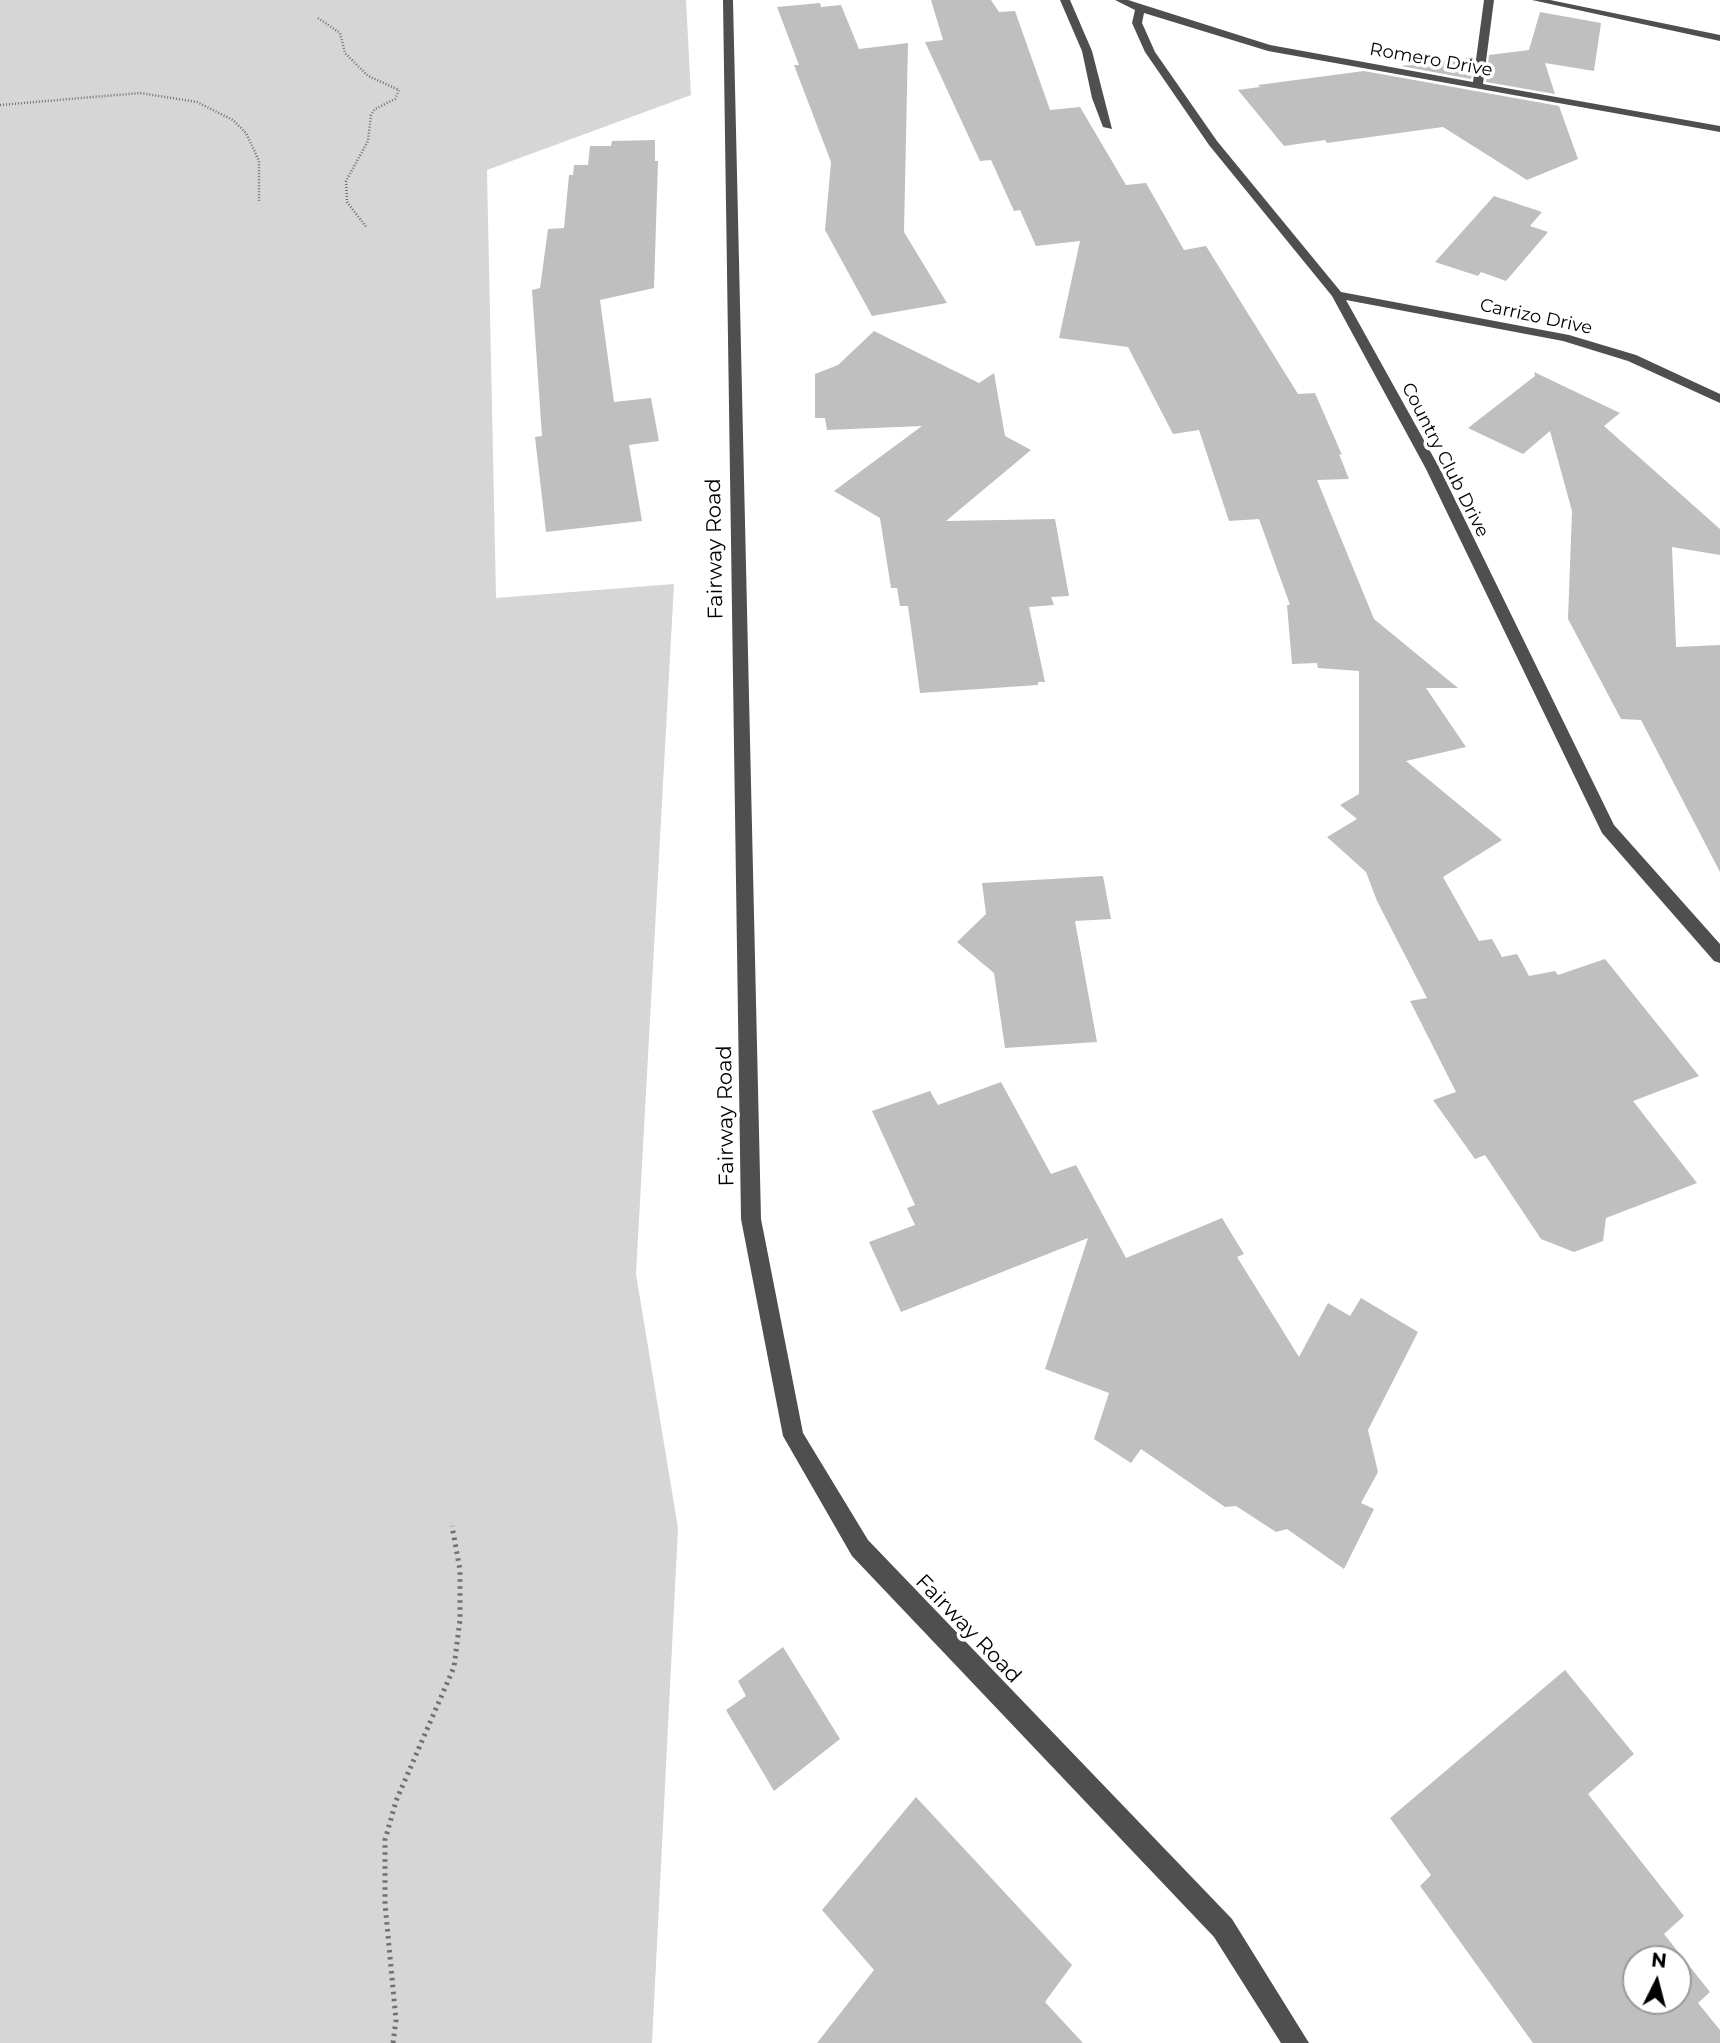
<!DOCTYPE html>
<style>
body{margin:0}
#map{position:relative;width:1720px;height:2043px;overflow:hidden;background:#fff;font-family:Montserrat,sans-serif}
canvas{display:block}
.north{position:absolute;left:1622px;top:1945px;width:70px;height:70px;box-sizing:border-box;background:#fff;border:2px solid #999;border-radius:50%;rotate:6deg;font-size:19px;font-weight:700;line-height:28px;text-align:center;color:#000}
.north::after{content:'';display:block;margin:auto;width:24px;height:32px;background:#000;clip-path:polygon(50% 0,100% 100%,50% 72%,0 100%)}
</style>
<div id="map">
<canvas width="1720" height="2043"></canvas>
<div class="north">N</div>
</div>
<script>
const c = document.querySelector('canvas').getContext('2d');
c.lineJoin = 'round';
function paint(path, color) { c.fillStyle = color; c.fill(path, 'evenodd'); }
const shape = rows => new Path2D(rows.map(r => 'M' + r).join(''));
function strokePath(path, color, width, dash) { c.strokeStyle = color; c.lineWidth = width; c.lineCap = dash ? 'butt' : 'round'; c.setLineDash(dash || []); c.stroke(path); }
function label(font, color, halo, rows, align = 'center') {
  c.font = font + ' Montserrat,sans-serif'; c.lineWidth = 7; c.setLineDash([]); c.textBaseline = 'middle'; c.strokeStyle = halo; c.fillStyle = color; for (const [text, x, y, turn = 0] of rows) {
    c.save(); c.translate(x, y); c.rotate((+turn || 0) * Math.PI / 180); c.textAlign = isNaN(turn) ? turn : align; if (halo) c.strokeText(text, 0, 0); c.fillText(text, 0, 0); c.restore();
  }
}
const green = shape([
 [0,0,686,0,691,95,487,170,496,598,674,584,636,1274,678,1528,652,2043,0,2043]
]);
const building = shape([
 [931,0,991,0,999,12,1015,11,1050,110,1080,107,1126,185,1146,183,1184,250,1206,246,1298,394,1315,393,1342,455,1339,454,1349,479,1317,480,1374,619,1458,688,1426,688,1466,747,1406,761,1502,840,1443,877,1479,941,1492,939,1502,957,1517,954,1529,976,1555,971,1558,975,1605,959,1699,1076,1633,1101,1697,1183,1606,1218,1603,1241,1574,1252,1541,1239,1485,1155,1475,1159,1433,1100,1456,1092,1410,1001,1427,998,1377,901,1366,872,1327,837,1357,819,1340,805,1359,794,1359,671,1318,668,1317,663,1292,664,1287,605,1290,605,1259,519,1229,521,1199,430,1173,434,1128,347,1059,338,1080,241,1036,246,1020,210,1014,211,991,160,980,161,925,42,943,40],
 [820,3,821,7,841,5,859,49,908,43,904,232,947,303,872,316,825,230,831,162,794,65,799,65,777,7],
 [1540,12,1601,23,1594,71,1545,63,1555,94,1486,82,1489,55,1529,50],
 [1474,57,1471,79,1401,66],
 [1364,71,1559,106,1578,159,1527,180,1443,127,1327,143,1325,140,1284,146,1238,90,1260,87,1258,85],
 [655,140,655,161,658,161,654,288,600,300,614,402,651,398,659,441,629,445,642,521,546,532,535,437,542,436,532,290,540,288,548,229,564,228,569,175,573,175,574,165,588,165,590,146,611,146,612,141],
 [1494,196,1542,212,1530,226,1548,232,1506,281,1481,272,1478,276,1435,262],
 [874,331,979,383,994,373,1005,436,1031,450,946,521,1055,519,1069,596,1051,597,1054,605,1029,607,1045,682,1038,682,1038,685,920,693,908,606,900,606,897,588,891,588,880,518,834,491,922,426,827,430,825,418,815,418,815,374,838,365],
 [1534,372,1620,413,1604,426,1720,529,1720,555,1672,547,1676,647,1720,645,1720,872,1641,720,1621,719,1568,619,1572,511,1550,431,1523,454,1468,428,1535,376],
 [1103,876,1111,919,1075,921,1097,1042,1005,1048,994,973,957,942,986,914,982,883],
 [1001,1082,1051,1174,1076,1165,1126,1258,1222,1218,1244,1254,1237,1257,1299,1357,1328,1303,1350,1316,1361,1298,1418,1332,1368,1430,1378,1472,1361,1503,1374,1509,1344,1569,1287,1529,1276,1532,1236,1506,1225,1507,1141,1449,1131,1463,1094,1439,1109,1393,1045,1369,1088,1238,901,1312,869,1242,915,1225,907,1208,915,1205,872,1111,930,1091,938,1105],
 [783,1647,840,1739,774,1791,726,1710,746,1696,738,1681],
 [1565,1670,1634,1754,1588,1794,1684,1916,1664,1934,1710,1992,1698,2003,1720,2030,1720,2043,1533,2043,1420,1886,1431,1875,1390,1818],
 [1636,1959,1678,1959,1678,2001,1636,2001],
 [916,1797,1072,1965,1045,2002,1083,2043,817,2043,874,1970,822,1910]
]);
const pathFar1 = shape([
 [318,18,340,33,345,53,368,76,399,90,395,99,375,109,371,115,368,141,346,181,347,202,367,228],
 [0,105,140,93,197,102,233,120,246,133,259,161,259,201]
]);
const path = shape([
 [393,2043,396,2020,385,1904,385,1840,396,1801,454,1667,460,1620,460,1570,452,1526]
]);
const minor = shape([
 [723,0,733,0,761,1219,803,1433,868,1540,1232,1919,1309,2043,1281,2043,1214,1937,852,1556,783,1436,741,1219,723,0],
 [1060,0,1070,0,1092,51,1112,129,1103,127,1092,98,1082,51,1060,0],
 [1115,0,1128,0,1270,45,1473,82,1484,0,1494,0,1483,84,1720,126,1720,132,1268,51,1144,13,1142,23,1155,52,1217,141,1341,292,1569,335,1636,355,1720,394,1720,403,1628,361,1563,341,1346,300,1440,469,1614,825,1720,944,1720,963,1714,961,1602,833,1426,469,1332,296,1209,145,1145,52,1132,23,1135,10,1115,0],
 [1532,0,1550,0,1720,35,1720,41,1532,0]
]);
const farStreetnames = [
 ["Romero Drive",1431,60,10],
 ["Carrizo Drive",1536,317,12],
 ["Country Club Drive",1445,460,63]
];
const streetNames = [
 ["Fairway Road",715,549,-91],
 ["Fairway Road",726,1116,-91],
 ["Fairway Road",968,1629,46]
];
paint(green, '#d6d6d6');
paint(building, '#bfbfbf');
strokePath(pathFar1, '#717171', 2.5, [1, 2]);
strokePath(path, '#717171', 5, [2.5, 4.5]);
paint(minor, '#4f4f4f');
label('18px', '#000', '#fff', farStreetnames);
label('21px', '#000', '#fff', streetNames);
</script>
